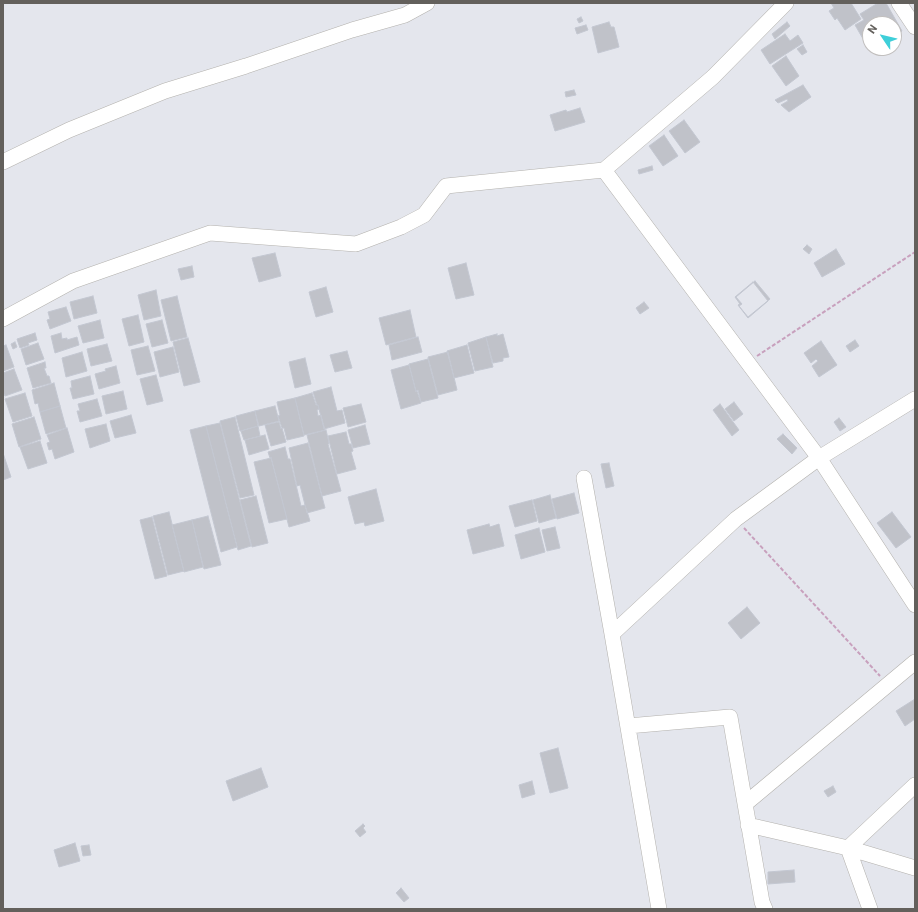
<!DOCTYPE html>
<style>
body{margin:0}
#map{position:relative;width:918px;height:912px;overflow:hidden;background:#e4e6ed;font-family:Roboto,sans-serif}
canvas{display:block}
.frame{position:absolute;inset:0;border:4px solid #63605c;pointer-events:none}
.north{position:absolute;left:862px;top:16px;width:40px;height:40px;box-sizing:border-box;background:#fff;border:1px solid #c1bfbe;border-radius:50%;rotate:305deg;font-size:11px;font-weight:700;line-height:16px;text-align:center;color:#63605c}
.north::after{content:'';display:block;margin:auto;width:14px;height:18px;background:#3ecfd9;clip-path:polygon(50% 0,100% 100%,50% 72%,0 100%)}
</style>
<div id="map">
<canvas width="918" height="912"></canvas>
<div class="frame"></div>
<div class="north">N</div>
</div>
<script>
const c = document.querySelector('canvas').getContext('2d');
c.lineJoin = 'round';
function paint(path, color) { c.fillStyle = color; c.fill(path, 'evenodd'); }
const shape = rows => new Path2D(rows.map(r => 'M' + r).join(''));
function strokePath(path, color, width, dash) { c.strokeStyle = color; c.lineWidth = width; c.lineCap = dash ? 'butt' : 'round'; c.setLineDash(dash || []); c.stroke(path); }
const building = shape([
 [831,3,851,3,861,19,845,30,837,18,835,20,829,11,834,8,831,3],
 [878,3,886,3,902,31,894,36,894,24,870,24,870,48,875,48,870,51,855,25,864,20,860,14,878,3],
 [581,17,583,21,579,23,577,19,581,17],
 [609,22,611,27,614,27,619,47,598,53,592,27,609,22],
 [787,22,790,26,775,39,772,34,787,22],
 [586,25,588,30,577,34,575,28,586,25],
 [785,34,790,41,798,35,803,43,770,64,761,50,785,34],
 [803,45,807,52,802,55,797,49,803,45],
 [786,56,799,76,786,86,772,66,786,56],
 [803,85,811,97,789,112,781,105,788,101,787,99,778,103,775,100,803,85],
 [574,90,576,95,566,97,565,92,574,90],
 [580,108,585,122,555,131,550,115,566,110,567,112,580,108],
 [684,120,700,142,685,153,669,131,684,120],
 [664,135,678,156,663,166,649,146,664,135],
 [652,166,653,170,639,174,638,170,652,166],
 [807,245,812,249,809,254,803,249,807,245],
 [836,249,845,264,822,277,814,263,836,249],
 [275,253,281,276,259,282,252,258,275,253],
 [466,263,474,295,456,299,448,268,466,263],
 [192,266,194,277,181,280,178,269,192,266],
 [755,281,770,299,748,317,739,306,742,304,736,297,755,281],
 [753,282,768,301,748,318,738,305,740,304,735,297,753,282],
 [326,287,333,312,316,317,309,292,326,287],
 [156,290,161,316,144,320,138,295,156,290],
 [93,296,97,313,74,319,70,302,93,296],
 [177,296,187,337,171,341,161,300,177,296],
 [644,302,649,308,640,314,636,308,644,302],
 [66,307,71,321,50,329,47,320,50,319,48,312,66,307],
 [410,310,416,337,386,345,379,318,410,310],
 [138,315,144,342,129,346,122,319,138,315],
 [100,320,104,338,83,343,78,326,100,320],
 [162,320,168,343,152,347,146,324,162,320],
 [35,333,37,340,28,343,29,345,20,348,17,339,35,333],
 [61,333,62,339,67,338,67,340,77,337,79,345,55,353,51,336,61,333],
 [497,334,497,336,503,334,509,357,503,358,503,361,493,363,486,337,497,334],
 [418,337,422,352,392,360,389,345,418,337],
 [486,337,493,367,475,371,468,343,486,337],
 [188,338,200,382,184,386,173,342,188,338],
 [855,340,859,346,850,352,846,346,855,340],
 [821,341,837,365,819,377,812,366,818,361,816,359,811,363,804,353,821,341],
 [15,342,17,347,13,349,11,344,15,342],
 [38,343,44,359,26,365,21,349,38,343],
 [107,344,112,361,91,366,87,349,107,344],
 [6,345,14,367,3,371,3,346,6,345],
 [467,345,474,373,454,378,447,351,467,345],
 [148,346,155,371,137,375,131,350,148,346],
 [173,347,179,372,160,377,154,352,173,347],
 [347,351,352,368,335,372,330,355,347,351],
 [82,352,87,371,66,377,62,358,82,352],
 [448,352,457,390,438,395,428,357,448,352],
 [305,358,311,384,295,388,289,362,305,358],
 [428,359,438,398,421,402,418,390,416,391,409,364,428,359],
 [45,362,46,368,44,368,47,376,49,376,51,383,33,388,27,368,45,362],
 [409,365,416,392,417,391,421,403,401,409,391,370,409,365],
 [116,366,120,383,99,389,95,374,106,371,105,369,116,366],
 [14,369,22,390,5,396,3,392,3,373,14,369],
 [156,375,163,401,147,405,140,379,156,375],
 [90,376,94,394,73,399,70,388,72,388,71,381,90,376],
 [54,383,60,406,40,412,38,403,35,404,32,390,54,383],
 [331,387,337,411,342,410,345,423,324,429,318,405,317,405,313,392,331,387],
 [123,391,127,409,106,414,102,396,123,391],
 [25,393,32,416,13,422,5,399,25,393],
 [312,393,316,405,318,405,319,409,317,410,318,416,321,415,325,430,304,435,295,398,312,393],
 [295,398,304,436,287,440,284,428,282,428,278,416,280,415,277,402,295,398],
 [97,399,102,416,80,422,77,411,80,411,78,404,97,399],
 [734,402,743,414,734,421,725,409,734,402],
 [361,404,366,422,348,427,343,408,361,404],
 [720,404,739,430,732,436,713,410,720,404],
 [60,406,66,428,46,434,40,412,60,406],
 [275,406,279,421,259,426,255,411,275,406],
 [255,411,258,426,240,431,236,416,255,411],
 [131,415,136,433,115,438,110,421,131,415],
 [34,417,41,439,19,447,12,424,34,417],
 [235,417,254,495,240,498,220,421,235,417],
 [839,418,846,427,840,431,834,422,839,418],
 [279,422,281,429,282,428,286,442,271,446,265,425,279,422],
 [220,423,251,546,238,550,206,426,220,423],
 [106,424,110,441,90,448,85,429,106,424],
 [365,425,370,444,353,448,348,430,365,425],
 [206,426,237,547,221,552,190,430,206,426],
 [258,426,260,436,244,440,241,431,258,426],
 [67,428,74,452,55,459,52,449,49,450,47,443,50,442,47,435,67,428],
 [326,430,329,443,328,444,341,491,322,496,307,435,326,430],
 [346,432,349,444,351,444,353,451,351,452,356,469,337,474,328,436,346,432],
 [783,434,797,448,792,454,777,439,783,434],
 [265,435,269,449,249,455,245,440,265,435],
 [40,441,47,463,28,469,20,447,40,441],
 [308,443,325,508,307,513,300,485,297,486,289,448,308,443],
 [285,447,288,459,290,459,301,506,305,505,310,521,289,527,271,457,270,458,268,452,285,447],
 [4,456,11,477,3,480,3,457,4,456],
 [271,458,287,519,269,523,254,462,271,458],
 [609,463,614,486,606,488,601,464,609,463],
 [376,489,384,521,365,526,364,522,355,524,348,497,376,489],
 [574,493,579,513,557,519,552,499,574,493],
 [550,495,556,518,539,523,533,500,550,495],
 [256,496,268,543,252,547,240,500,256,496],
 [532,500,537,521,515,527,509,506,532,500],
 [169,512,184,571,168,575,153,516,169,512],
 [892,512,911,537,896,548,877,523,892,512],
 [208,516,221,565,204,569,192,520,208,516],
 [152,517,167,576,155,579,140,520,152,517],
 [192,520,203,567,184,572,172,525,192,520],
 [489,524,490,527,499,524,504,546,473,554,467,530,489,524],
 [555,527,560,548,547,551,542,530,555,527],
 [539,528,545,552,521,559,515,535,539,528],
 [747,607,760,623,741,639,728,623,747,607],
 [915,699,915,719,905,726,896,711,915,699],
 [558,748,568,788,550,793,540,753,558,748],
 [261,768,268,787,233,801,226,781,261,768],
 [532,781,535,794,522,798,519,785,532,781],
 [833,786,836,792,828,797,824,791,833,786],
 [363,824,365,826,363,828,366,832,360,837,355,831,363,824],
 [75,843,80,861,59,867,54,850,75,843],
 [89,845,91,855,83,856,81,846,89,845],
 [794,870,795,882,768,884,768,872,794,870],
 [401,888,409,898,404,902,396,893,401,888]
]);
const path = shape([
 [757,356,915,252],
 [744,528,880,676]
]);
const minor = shape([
 [899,3,915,27],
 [3,162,69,130,165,91,246,66,352,30,405,15,427,3],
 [604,170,819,458,915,605],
 [3,319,73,281,210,233,356,244,401,227,424,215,446,186,604,170,713,77,786,3],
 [584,478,612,634,659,909],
 [612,634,736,519,819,458,915,399],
 [628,726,730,717,762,902,765,909],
 [745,804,915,662],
 [748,825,848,848,915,868],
 [870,909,848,848,915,785]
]);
paint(building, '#c0c2c9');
strokePath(building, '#c3c7d1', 1);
strokePath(minor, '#b3b1ad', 16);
strokePath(path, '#c8a0bd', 2, [4, 2]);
strokePath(minor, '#fff', 15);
</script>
